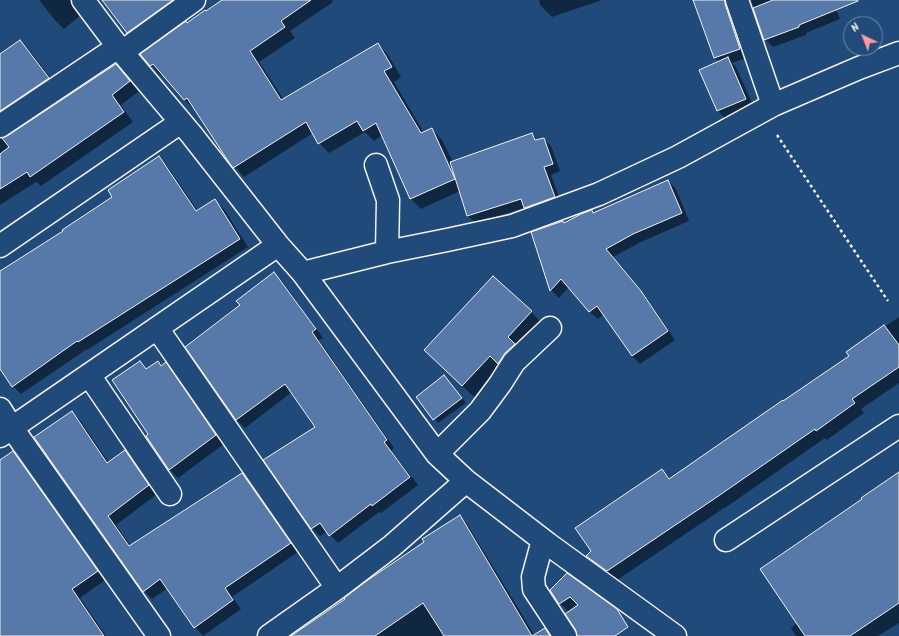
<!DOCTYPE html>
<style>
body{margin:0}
#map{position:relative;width:899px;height:636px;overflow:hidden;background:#1f4a7a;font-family:Kalam,sans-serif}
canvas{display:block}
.north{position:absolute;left:843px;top:16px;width:40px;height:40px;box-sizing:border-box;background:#1f4a7a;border:1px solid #748da6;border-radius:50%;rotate:317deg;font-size:11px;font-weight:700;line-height:16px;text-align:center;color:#f4f1e8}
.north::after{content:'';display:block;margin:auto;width:14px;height:18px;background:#ff9aa2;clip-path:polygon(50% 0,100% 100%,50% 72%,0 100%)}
</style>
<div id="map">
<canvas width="899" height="636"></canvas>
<div class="north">N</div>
</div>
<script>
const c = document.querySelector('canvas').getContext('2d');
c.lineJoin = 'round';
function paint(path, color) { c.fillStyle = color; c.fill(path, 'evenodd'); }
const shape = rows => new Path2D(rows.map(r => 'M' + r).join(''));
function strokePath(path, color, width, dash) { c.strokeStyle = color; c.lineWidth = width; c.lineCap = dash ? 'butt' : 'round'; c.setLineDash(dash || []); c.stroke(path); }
const shadow = shape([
 [39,0,86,0,81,15,64,29,54,19],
 [103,0,145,0,165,23,138,42,128,32],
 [224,0,332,0,333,2,290,31,295,38,259,62,284,100,378,44,388,55,401,77,394,82,424,133,432,129,442,140,453,162,532,134,538,140,543,139,551,146,560,171,551,175,562,205,532,215,524,208,475,223,468,216,460,191,421,209,411,199,382,135,374,141,365,132,329,153,319,143,313,133,244,177,229,160,195,110,185,100,163,74,161,76,142,54],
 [539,0,602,0,552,17,540,5],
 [695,0,735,0,748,57,732,63,736,67,754,107,726,119,718,111,700,71,720,62,715,58],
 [751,0,841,0,844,7,836,10,840,19,806,33,806,35,773,47,765,39],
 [20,41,30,51,58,88,0,128,0,55],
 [115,65,125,75,139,91,121,105,133,122,41,186,36,182,0,205,0,139,7,137],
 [159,157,167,166,198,211,215,201,224,209,248,247,87,350,87,349,21,394,13,386,0,368,0,272,64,232,114,198],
 [668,181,676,189,689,221,641,242,613,257,648,300,675,340,640,364,632,356,604,314,598,319,590,312,569,287,559,298,551,290,533,233,564,223,592,211,594,213],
 [274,273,282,281,323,338,319,340,394,448,391,451,418,485,381,513,379,512,338,543,327,532,320,536,312,528,265,460,316,427,292,392,245,428,237,420,187,347,241,306],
 [531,312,543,324,474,397,437,362],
 [899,317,899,383,861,409,864,413,827,440,825,438,725,508,724,508,617,580,597,565,587,556,662,470,671,479,850,357,847,352],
 [140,362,147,370,158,362,162,366,165,364,174,372,224,444,178,478,170,470,147,436,149,434],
 [448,380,466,403,438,423,417,397],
 [71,412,80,420,109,463,125,452,133,460,157,494,116,525,131,546,242,474,251,483,298,552,232,597,241,609,203,636,195,627,168,588,152,599,144,591,35,437],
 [13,452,21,461,105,580,80,598,106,636,0,636,0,461],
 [899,473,899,623,878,636,796,636,791,628,797,623],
 [460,516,467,524,535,636,493,636,478,612,441,636,301,636],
 [567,575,578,604,568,611,560,603]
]);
const building = shape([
 [102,0,173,0,127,33,102,0],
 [222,0,311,0,281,21,285,27,250,51,281,100,378,43,392,67,384,71,421,133,432,128,455,179,410,199,376,123,363,131,357,121,318,144,306,122,233,168,228,161,187,98,184,100,153,64,150,66,140,54,186,21,187,23,205,10,206,11,222,0],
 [693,0,725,0,725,4,740,49,714,58,693,0],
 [773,0,858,0,858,1,799,25,799,27,764,40,753,8,773,0],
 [20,40,49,78,0,111,0,54,20,40],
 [728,57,746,99,717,111,699,70,728,57],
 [116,64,130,81,112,95,124,112,30,177,27,172,0,189,0,154,9,147,2,138,7,136,116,64],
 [532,133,535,140,544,138,553,164,544,167,555,197,524,208,521,199,467,216,450,162,532,133],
 [159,156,196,211,215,199,240,239,78,342,77,341,12,387,0,369,0,271,63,231,62,230,112,197,108,190,159,156],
 [668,180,682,213,633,234,606,249,641,291,668,331,632,356,597,306,589,312,561,279,550,291,531,232,563,221,564,223,581,214,592,210,593,213,668,180],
 [274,272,316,329,312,332,387,440,384,442,410,477,372,506,371,504,329,536,320,523,311,529,263,460,315,427,285,384,236,420,185,347,240,305,236,301,274,272],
 [493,276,532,311,508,337,515,344,505,353,498,364,490,356,462,386,424,350,493,276],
 [884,325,899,345,899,367,852,399,855,403,816,431,815,429,714,499,607,571,586,556,591,551,575,528,662,469,669,479,783,400,783,401,849,356,846,352,884,325],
 [140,361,146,369,158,361,161,366,166,362,216,435,169,470,146,436,148,434,112,380,140,361],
 [444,375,462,398,433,420,416,397,444,375],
 [72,411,107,463,125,450,149,485,108,516,129,546,242,473,291,543,225,588,233,600,194,628,160,579,143,592,34,437,72,411],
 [13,451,98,571,72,589,104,636,0,636,0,460,13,451],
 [899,472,899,603,850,636,805,636,760,569,862,499,861,498,899,472],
 [460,515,532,636,545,628,550,636,444,636,423,603,375,636,291,636,345,599,344,598,368,580,424,542,422,539,460,515],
 [567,573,617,609,628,627,615,636,577,636,575,629,565,614,578,605,570,597,559,604,550,590,567,573]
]);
const path = shape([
 [777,135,888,301]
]);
const minor = shape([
 [83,0,122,52,191,134,278,245,303,273,437,454,466,481,548,544,675,636],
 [737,0,773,105],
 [122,52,194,0],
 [0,126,118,47],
 [376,165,388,200,387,252],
 [0,246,181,122],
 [303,273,387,252,447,240,512,226,599,194,678,157,773,105,859,68,899,53],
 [157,328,337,588],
 [89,375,170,494],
 [0,409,12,428,159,636],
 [0,436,278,245],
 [437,454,480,411,500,384,514,362,550,328],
 [543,540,533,577,534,589,565,636],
 [726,540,899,426],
 [269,636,337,588,392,546,466,481]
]);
paint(shadow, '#0007');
paint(building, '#5679a9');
strokePath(building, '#f4f1e8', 1);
strokePath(minor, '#f4f1e8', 25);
strokePath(path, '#f4f1e8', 2.5, [3, 3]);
strokePath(minor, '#1f4a7a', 22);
</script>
